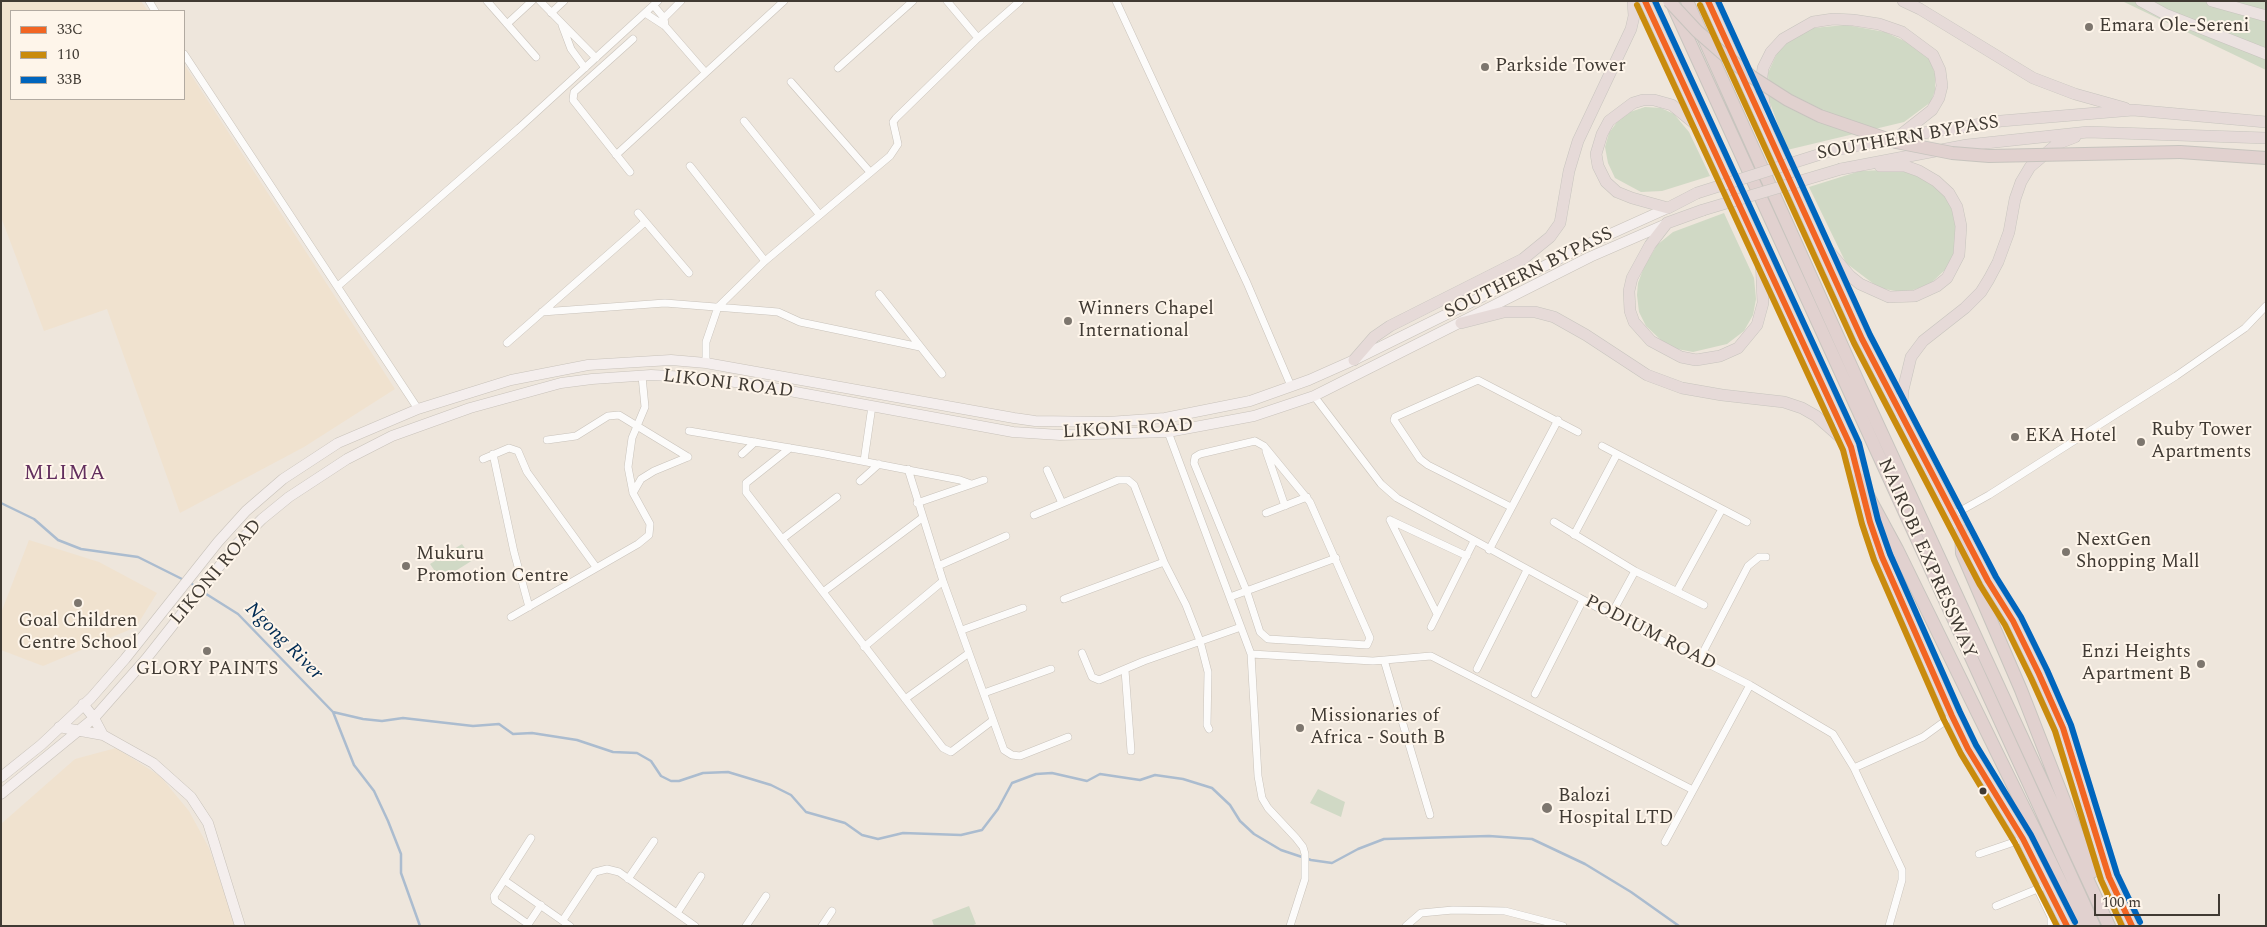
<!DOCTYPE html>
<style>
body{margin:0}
#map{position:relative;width:2267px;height:927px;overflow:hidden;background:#eee6dc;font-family:Spectral,serif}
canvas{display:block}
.frame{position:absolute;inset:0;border:2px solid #403a33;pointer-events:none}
.legend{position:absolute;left:10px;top:10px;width:175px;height:90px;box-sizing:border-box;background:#fef5ea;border:1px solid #b2aaa1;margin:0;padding:6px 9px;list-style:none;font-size:15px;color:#403a33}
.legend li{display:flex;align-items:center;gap:10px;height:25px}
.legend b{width:25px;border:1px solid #b2aaa1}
.scale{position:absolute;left:2094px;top:894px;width:126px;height:22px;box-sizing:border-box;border:2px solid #403a33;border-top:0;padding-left:6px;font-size:15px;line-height:18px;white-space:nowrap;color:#403a33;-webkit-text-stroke:4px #fef5ea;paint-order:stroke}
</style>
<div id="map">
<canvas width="2267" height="927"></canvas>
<div class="frame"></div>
<ul class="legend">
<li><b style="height:6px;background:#f26522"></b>33C</li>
<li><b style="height:6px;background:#c98b0d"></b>110</li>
<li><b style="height:6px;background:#0065bd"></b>33B</li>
</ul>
<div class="scale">100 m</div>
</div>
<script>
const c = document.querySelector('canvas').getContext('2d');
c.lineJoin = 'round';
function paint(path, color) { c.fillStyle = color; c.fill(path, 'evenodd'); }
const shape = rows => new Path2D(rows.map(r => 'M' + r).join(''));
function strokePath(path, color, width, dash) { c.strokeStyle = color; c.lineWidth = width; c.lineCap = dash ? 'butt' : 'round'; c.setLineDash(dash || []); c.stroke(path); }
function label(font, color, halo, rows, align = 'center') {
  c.font = font + ' Spectral,serif'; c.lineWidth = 4; c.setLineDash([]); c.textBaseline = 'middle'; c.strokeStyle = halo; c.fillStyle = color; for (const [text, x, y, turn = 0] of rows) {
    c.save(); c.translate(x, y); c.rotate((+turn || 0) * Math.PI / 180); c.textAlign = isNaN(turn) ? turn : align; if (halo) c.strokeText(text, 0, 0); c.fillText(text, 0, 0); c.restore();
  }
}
const built = shape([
 [1,1,141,1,148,11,11,11,11,99,184,99,184,64,395,389,304,447,180,513,107,309,44,331,1,217],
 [29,540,99,562,157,593,136,627,43,666,1,650,1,613],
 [116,748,160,776,189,811,209,848,236,926,1,926,1,824,75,759]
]);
const green = shape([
 [2122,1,2266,1,2266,70],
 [1846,25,1885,32,1911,44,1929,57,1935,74,1935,90,1931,102,1904,122,1787,150,1769,100,1768,73,1778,51,1793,37,1813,28],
 [1645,107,1661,108,1674,114,1689,132,1710,176,1662,191,1641,192,1615,178,1608,163,1605,147,1609,133,1617,122,1630,112],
 [1886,170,1917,173,1936,184,1948,199,1956,221,1954,253,1946,269,1930,284,1913,290,1901,292,1879,288,1846,263,1809,187,1860,171],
 [1724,213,1754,278,1756,299,1753,315,1744,331,1727,344,1693,352,1677,349,1662,341,1646,326,1639,312,1637,295,1638,283,1644,267,1657,245,1673,232],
 [462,544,473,560,441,580,430,564],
 [1318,789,1345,802,1341,817,1310,803],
 [969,906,976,924,971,926,934,926,932,920]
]);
const stream = shape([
 [1,503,34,519,58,540,81,549,138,557,184,580],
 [189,582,199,589],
 [203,592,238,614,333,712,354,765,374,791,388,821,401,854,401,873,420,926],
 [333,712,363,719,382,721,403,718,473,726,499,724,513,734,532,733,577,740,613,752,637,753,651,761,661,776,671,781,679,781,703,773,728,772,771,785,791,795,806,812,845,823,862,835,878,839,903,833,961,835,982,830,998,809,1012,783,1036,774,1052,773,1087,781,1100,774,1140,780,1155,775,1183,779,1212,788,1230,805,1240,821,1254,834,1281,850,1311,860,1332,863,1358,849,1384,839,1489,836,1532,839,1585,864,1631,892,1679,926]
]);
const minor = shape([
 [149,1,155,11],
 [487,1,536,57],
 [540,1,596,58],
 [947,1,978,38],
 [1116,1,1247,283,1291,386],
 [654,6,664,18,665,26],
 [551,13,564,1],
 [645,13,665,26,705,72],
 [664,18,681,1],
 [507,24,532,1],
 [562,25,571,49,585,68],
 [184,54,418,409],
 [838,68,913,1],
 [791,82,870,172],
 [744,121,819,214],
 [616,155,784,1],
 [690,166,765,261],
 [630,172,573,100,574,92,633,39],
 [638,213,689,273],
 [338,286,519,128,658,1],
 [879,294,942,374],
 [542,312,665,303,766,311,778,312,800,322,920,347],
 [507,343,645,222],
 [706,363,706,342,718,307,765,261,890,156,898,144,893,122,896,118,978,38,1020,1],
 [1314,396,1381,484,1397,498,1611,615,1750,685,1833,734,1854,768,1902,870,1902,880,1889,926],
 [689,431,820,453,960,480,971,484],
 [1168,432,1251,654,1258,776,1262,798,1268,808,1296,838,1303,847,1305,854,1305,879,1290,926],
 [547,440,576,436,608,416,619,415,688,457],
 [1255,441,1264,446,1310,502,1370,638,1367,645,1268,639,1260,632,1247,592,1194,463,1195,457,1200,454,1255,441],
 [1602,446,1747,522],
 [790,448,746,483,746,492,943,748,951,752,992,721],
 [1266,451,1285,506],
 [493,454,514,552,529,607],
 [742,454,755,442],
 [483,459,509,448,518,451,527,472,596,567],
 [864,461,872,406],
 [908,469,943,581,1004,750,1012,755,1020,756,1068,737],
 [1047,470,1062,503],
 [860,481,879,464],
 [633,493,641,479,654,471,688,457],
 [917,503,984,480],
 [1511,507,1428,465,1420,459,1394,420,1395,417,1478,380,1578,432],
 [1266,513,1307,497],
 [1034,515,1118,480,1128,480,1134,485,1164,562,1186,605,1200,641,1208,672,1207,725,1209,729],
 [1953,515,1989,495,2176,376,2245,328,2266,306],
 [1390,520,1437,614],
 [1390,520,1467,556],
 [1554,522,1635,571,1611,615],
 [1574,535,1617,454],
 [782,539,837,497],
 [1489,550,1558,420],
 [938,566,1006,536],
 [1635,571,1704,605],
 [1677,591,1722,509],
 [823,592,922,518],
 [1230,597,1336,558],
 [1064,599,1164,562],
 [511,617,638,544,649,535,650,524,633,493,628,467,632,438,645,407,642,376],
 [1431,627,1474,541],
 [962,630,1023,608],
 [864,647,943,581],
 [1082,653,1092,677,1099,680,1144,661,1241,627],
 [1251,654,1373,661,1431,656,1693,790],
 [1384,660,1430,815],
 [1699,660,1748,566,1759,557,1766,557],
 [1477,669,1527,570],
 [1125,670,1131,751],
 [984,693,1051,669],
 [1535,694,1583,600],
 [905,699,969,653],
 [1854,768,1923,737,1952,716],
 [1665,842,1750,685],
 [1979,854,2023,839],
 [628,879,654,841],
 [504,880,570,926],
 [2037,888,2051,917,2051,926],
 [1996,906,2047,885],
 [677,913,701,876],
 [563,920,595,872,607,869,619,872,695,926],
 [528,924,495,901,494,896,531,838],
 [527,926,541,905],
 [746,926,766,896],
 [822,926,832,911],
 [1406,926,1421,913,1453,910,1505,911,1563,926]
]);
const secondary = shape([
 [59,727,103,735,94,718,83,704],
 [103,735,153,763,191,797,208,823,240,926],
 [1,777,41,745,91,698,125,659,218,542,246,511,283,479,338,443,418,409,511,380,588,365,671,360,706,363,1014,418,1035,421,1108,422,1165,418,1250,401,1309,380,1354,360,1597,240,1668,208],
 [1,794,94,718,146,659,237,544,262,519,289,497,347,459,392,436,470,408,561,383,592,379,651,375,706,378,757,385,1013,432,1060,435,1168,432,1254,416,1314,396,1590,257,1666,224]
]);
const primary = shape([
 [2141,1,2165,14,2266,54],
 [2212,1,2266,16]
]);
const trunk = shape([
 [1645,1,1851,447,1870,522,1882,557,1952,716,1968,749,2023,839,2067,926],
 [1708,1,1862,339,1961,530,1988,581,2013,621,2039,674,2063,728,2109,877,2132,926],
 [1903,1,1920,9,2033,78,2075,94,2125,108],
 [1767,121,1761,84,1763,68,1771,52,1783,39,1813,22,1833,19,1853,20,1879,24,1902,32,1933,55,1940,70,1942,86,1939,98,1932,110,1899,136],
 [1827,152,1897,137,2001,121,2133,110,2266,122],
 [1841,169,1967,145,2088,132,2266,138],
 [1697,193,1668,208,1632,198,1617,192,1606,182,1598,166,1596,154,1602,134,1609,121,1633,103,1643,100,1654,100,1672,105,1705,132],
 [1703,210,1667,223,1650,245,1632,278,1629,291,1630,311,1634,322,1651,341,1681,357,1696,360,1720,356,1738,348,1757,325,1763,303,1761,259],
 [1824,245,1850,276,1860,284,1889,297,1915,296,1937,286,1947,278,1959,255,1961,226,1957,207,1949,193,1936,181,1919,171,1905,166,1880,166],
 [1461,323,1504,312,1535,312,1554,317,1586,335,1647,375,1682,388,1722,395,1784,402,1802,408,1816,416,1850,446],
 [1354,360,1374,337,1390,326,1523,259,1550,237,1560,223,1569,171,1578,141,1631,29,1634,16,1633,1],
 [1901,416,1903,390,1911,357,1923,341,1965,308,1981,292,1989,279,1998,262,2009,232,2015,199,2021,182,2030,167,2057,144,2075,137]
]);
const motorway = shape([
 [1687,1,1861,388,2109,926],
 [1674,8,2094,926],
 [2180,152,2266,158],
 [1859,479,1897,549,2082,926],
 [1961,530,1962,553,2021,690,2092,872]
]);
const trunkBridge = shape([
 [1697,193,1827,152],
 [1703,210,1841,169]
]);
const motorwayBridge = shape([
 [1669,1,1697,31,1721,52,1752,77,1788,100,1820,116,1896,142,1952,153,1989,156,2180,152]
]);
const bus1 = shape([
 [1645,1,1851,447,1870,522,1882,557,1952,716,1968,749,2023,839,2067,926],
 [1708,1,1862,339,1988,581,2013,621,2039,674,2063,728,2109,877,2132,926]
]);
const bus2 = shape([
 [1637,5,1843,450,1862,524,1874,560,1944,720,1961,754,2015,843,2057,926],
 [1700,5,1854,343,1980,585,2005,625,2031,678,2055,731,2101,880,2122,926]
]);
const bus3 = shape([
 [1655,1,1859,443,1878,520,1890,554,1960,712,1976,745,2031,835,2075,922],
 [1718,1,1870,335,1996,577,2021,617,2047,670,2071,725,2117,874,2140,922]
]);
const markers = [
 [2089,27,5,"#7d766e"],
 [1485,67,5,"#7d766e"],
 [1068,321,5,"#7d766e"],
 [2015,437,5,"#7d766e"],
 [2141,442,5,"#7d766e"],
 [2066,552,5,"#7d766e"],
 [406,566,5,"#7d766e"],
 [78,603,5,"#7d766e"],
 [207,651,5,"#7d766e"],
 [2201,664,5,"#7d766e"],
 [1300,728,5,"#7d766e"],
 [1983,791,4.5,"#403a33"],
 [1547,808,6,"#7d766e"]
];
const poiNames = [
 ["Emara Ole-Sereni",2099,27],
 ["Parkside Tower",1495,67],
 ["Winners Chapel",1078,310],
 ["International",1078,332],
 ["Ruby Tower",2151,431],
 ["Apartments",2151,453],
 ["EKA Hotel",2025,437],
 ["NextGen",2076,541],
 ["Shopping Mall",2076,563],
 ["Mukuru",416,555],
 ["Promotion Centre",416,577],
 ["Goal Children",78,622,"center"],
 ["Centre School",78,644,"center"],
 ["Enzi Heights",2191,653,"right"],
 ["Apartment B",2191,675,"right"],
 ["GLORY PAINTS",207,670,"center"],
 ["Missionaries of",1310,717],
 ["Africa - South B",1310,739],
 ["Balozi",1558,797],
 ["Hospital LTD",1558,819]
];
const streetNames = [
 ["SOUTHERN BYPASS",1908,139,-10],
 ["SOUTHERN BYPASS",1529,274,-26],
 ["LIKONI ROAD",728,385,7],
 ["LIKONI ROAD",1128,430,-3],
 ["NAIROBI EXPRESSWAY",1926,559,66],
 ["LIKONI ROAD",217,573,-50],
 ["PODIUM ROAD",1650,634,27]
];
const waterNames = [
 ["Ngong River",283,642,45]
];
const quarterNames = [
 ["MLIMA",65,475]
];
paint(built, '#f0e2cf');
paint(green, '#d0d9c5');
strokePath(stream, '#abbccf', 2.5);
strokePath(minor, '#c8c2ba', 8);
strokePath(secondary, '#c8c2ba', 11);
strokePath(primary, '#c7c4be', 12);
strokePath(trunk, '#c7c4be', 12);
strokePath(motorway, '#c7c4be', 14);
strokePath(minor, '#fcfbfa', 7);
strokePath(secondary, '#f4eeed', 10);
strokePath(primary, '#ebe2e0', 11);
strokePath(trunk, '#e6dad8', 11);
strokePath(motorway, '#e1d1cf', 12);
strokePath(trunkBridge, '#c7c4be', 12, []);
strokePath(motorwayBridge, '#c7c4be', 14, []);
strokePath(trunkBridge, '#e6dad8', 11);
strokePath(motorwayBridge, '#e1d1cf', 12);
strokePath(bus1, '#f26522', 6);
strokePath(bus2, '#c98b0d', 6);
strokePath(bus3, '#0065bd', 6);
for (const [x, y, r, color] of markers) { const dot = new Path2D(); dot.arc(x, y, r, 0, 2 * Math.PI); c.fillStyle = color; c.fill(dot); strokePath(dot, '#fef5ea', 2); }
label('19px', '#403a33', '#fef5ea', poiNames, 'left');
label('19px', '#403a33', '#fef5ea', streetNames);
label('italic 20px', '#002b53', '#fef5ea', waterNames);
c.letterSpacing = '1px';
label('21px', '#622e5e', '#fef5ea', quarterNames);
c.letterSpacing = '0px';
</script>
